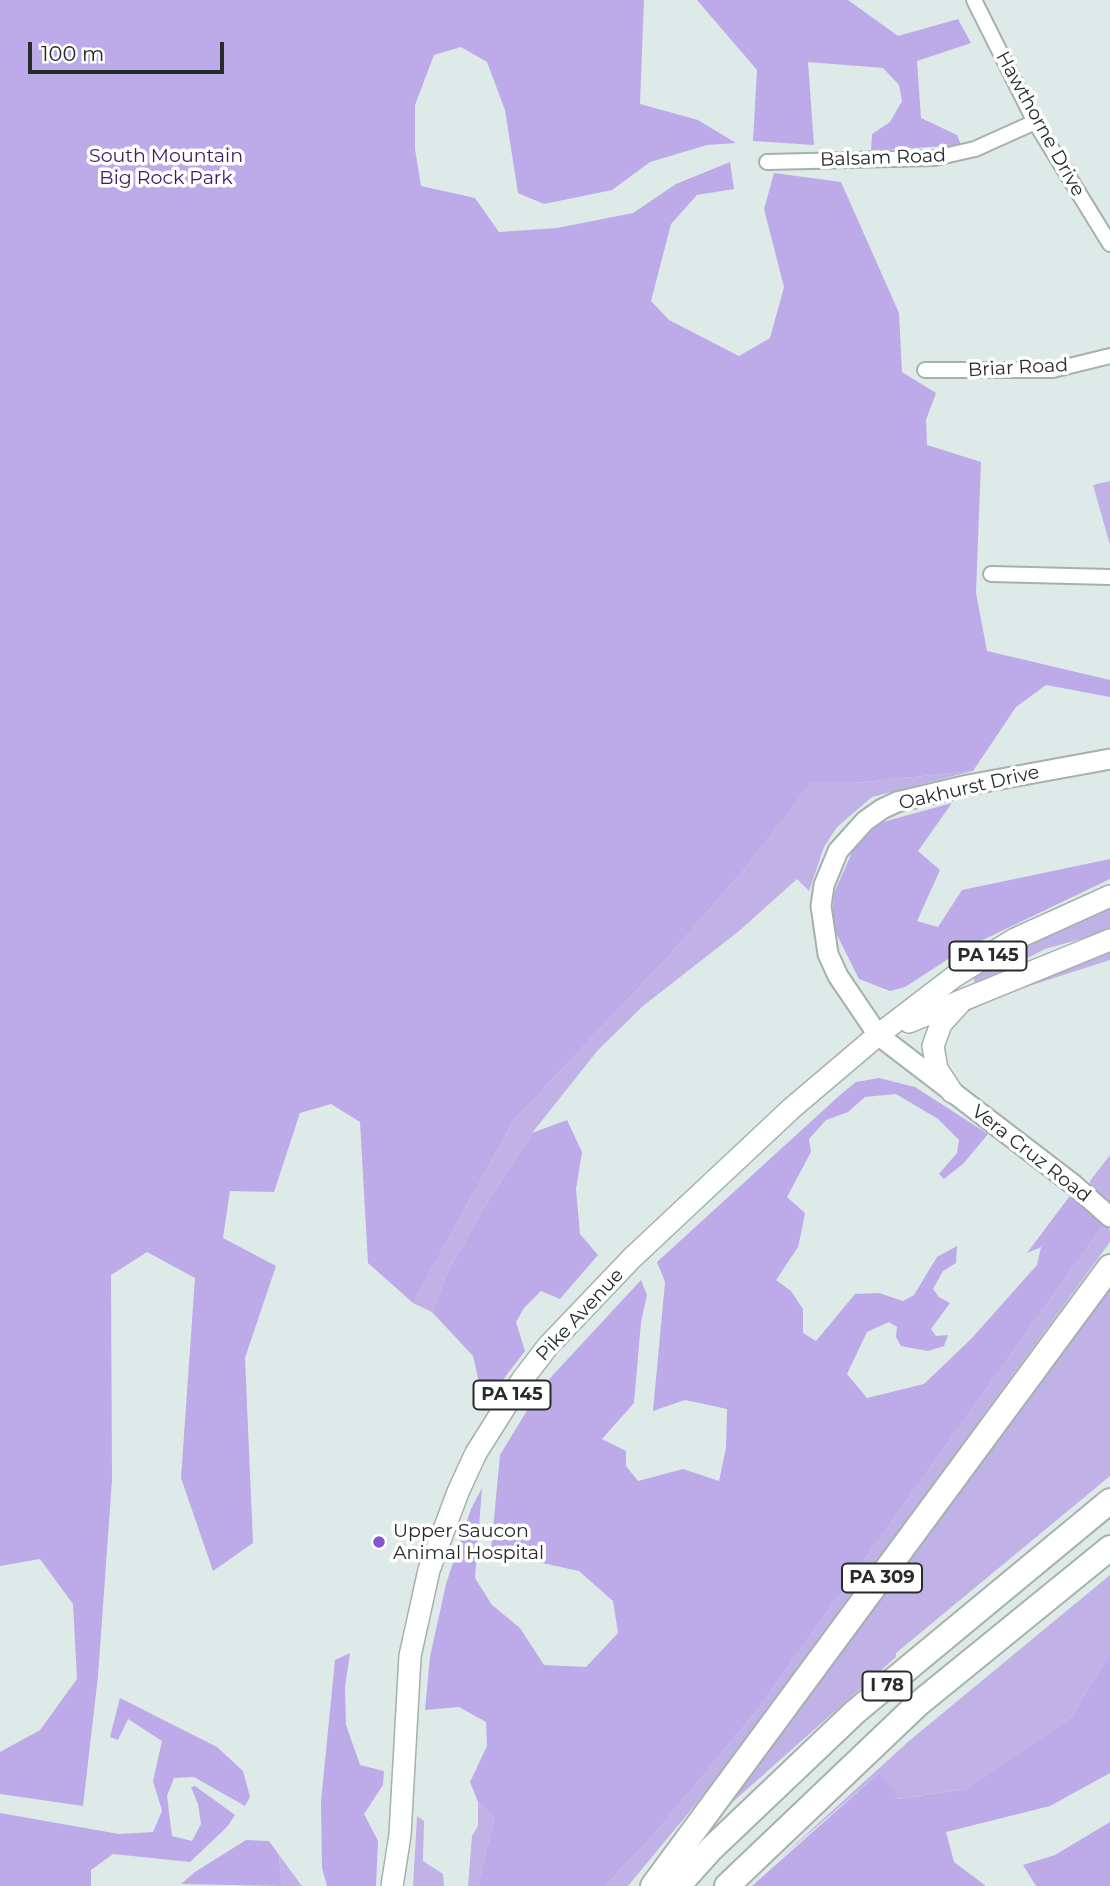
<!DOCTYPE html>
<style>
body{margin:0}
#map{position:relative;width:1110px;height:1886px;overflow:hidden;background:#deeae7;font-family:Montserrat,sans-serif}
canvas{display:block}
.scale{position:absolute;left:28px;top:42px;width:196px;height:32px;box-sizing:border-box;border:4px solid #272b2a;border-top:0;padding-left:9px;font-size:21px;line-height:24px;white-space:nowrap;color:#272b2a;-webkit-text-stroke:5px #fff;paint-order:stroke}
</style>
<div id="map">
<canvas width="1110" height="1886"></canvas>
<div class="scale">100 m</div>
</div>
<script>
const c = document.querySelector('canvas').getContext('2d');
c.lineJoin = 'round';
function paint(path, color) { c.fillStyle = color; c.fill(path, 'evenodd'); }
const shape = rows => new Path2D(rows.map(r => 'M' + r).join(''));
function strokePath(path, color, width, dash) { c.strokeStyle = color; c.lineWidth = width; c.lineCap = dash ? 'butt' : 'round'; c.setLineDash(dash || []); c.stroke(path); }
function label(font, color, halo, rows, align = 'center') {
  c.font = font + ' Montserrat,sans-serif'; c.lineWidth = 7; c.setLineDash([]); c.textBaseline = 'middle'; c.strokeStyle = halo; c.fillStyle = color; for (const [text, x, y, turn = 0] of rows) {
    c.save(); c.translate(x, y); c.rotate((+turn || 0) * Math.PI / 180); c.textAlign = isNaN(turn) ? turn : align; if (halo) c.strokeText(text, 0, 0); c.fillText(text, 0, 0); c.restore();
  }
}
const green = shape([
 [1110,481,1110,545,1093,485],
 [973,771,872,797,837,827,824,847,809,891,797,879,739,931,643,1006,598,1050,532,1133,482,1211,447,1273,432,1312,413,1303,514,1120,668,957,748,865,811,783,854,783],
 [1110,905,1110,931,1045,949,975,985,973,977,1018,950],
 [1110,953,1110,960,1004,994,961,1015,952,1023,944,1044,949,1072,941,1050,950,1023,977,1002],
 [1110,1155,1110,1204,1090,1186,1090,1181],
 [1104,1224,1110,1230,1110,1242,724,1770,628,1886,605,1886,658,1830,757,1710],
 [1110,1285,1110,1476,896,1653,896,1657,718,1815],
 [1110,1575,1110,1653,1071,1717,966,1789,897,1799,880,1772,777,1861,909,1741],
 [478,1802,494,1818,478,1886,468,1886,472,1836,478,1826],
 [417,1816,424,1821,423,1861,443,1874,444,1886,413,1886],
 [279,1855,302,1886,282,1886]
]);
const forest = shape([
 [0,0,644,0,640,104,698,120,736,143,707,145,650,162,612,190,544,204,518,193,505,110,487,62,461,47,434,55,415,105,415,149,421,186,475,198,499,232,557,228,633,213,676,184,730,162,734,189,697,195,671,224,651,301,669,320,739,356,770,338,784,287,764,209,774,173,841,182,899,313,902,372,936,393,926,420,927,445,981,462,976,593,987,651,1110,680,1110,697,1046,685,1016,707,973,771,854,783,811,783,748,865,668,957,514,1120,413,1303,368,1263,360,1122,331,1104,300,1113,274,1192,230,1191,223,1238,276,1266,245,1358,253,1543,213,1571,181,1478,195,1278,147,1252,111,1275,112,1480,98,1676,83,1806,0,1794,0,1752,40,1730,77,1679,73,1604,40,1559,0,1566],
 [697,0,848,0,898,36,958,19,971,43,917,61,921,118,957,135,961,145,871,151,872,134,890,122,902,101,899,85,883,68,808,62,814,145,753,141,757,70],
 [952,803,918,851,940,870,917,921,938,927,962,890,1110,859,1110,879,962,950,905,987,890,991,859,979,832,925,834,893,853,850,879,823],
 [879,1078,915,1087,988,1134,964,1163,944,1179,939,1174,957,1153,959,1140,938,1119,896,1094,865,1097,848,1112,826,1120,809,1139,811,1152,787,1197,805,1213,802,1229,798,1247,776,1280,791,1291,803,1309,803,1333,816,1341,855,1294,879,1293,903,1301,914,1295,937,1257,957,1246,956,1263,943,1271,933,1289,939,1297,950,1303,931,1329,936,1336,948,1335,944,1346,928,1351,901,1346,896,1337,897,1327,889,1322,867,1332,847,1374,867,1398,924,1384,972,1338,1037,1265,1041,1247,1027,1253,1069,1197,1073,1195,1104,1224,757,1710,658,1830,605,1886,478,1886,494,1818,478,1802,470,1782,487,1746,486,1722,459,1707,425,1710,430,1657,446,1584,471,1509,482,1488,475,1578,492,1605,520,1628,544,1665,586,1667,618,1633,613,1601,579,1571,533,1561,490,1561,500,1455,540,1389,641,1280,647,1295,641,1322,634,1403,602,1439,626,1451,626,1466,638,1481,683,1469,719,1481,726,1448,727,1409,685,1400,653,1411,665,1282,657,1262,840,1095,856,1082],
 [567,1120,582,1152,576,1189,580,1234,598,1255,560,1299,541,1291,524,1308,516,1322,525,1351,499,1385,479,1382,473,1356,432,1312,447,1273,482,1211,532,1133],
 [350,1653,345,1687,346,1725,360,1765,384,1771,383,1785,364,1814,378,1841,376,1886,327,1886,322,1868,321,1801,335,1660],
 [1110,1653,1110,1773,1050,1806,946,1832,954,1862,986,1886,752,1886,880,1772,898,1799,966,1789,1071,1717],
 [120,1698,217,1747,243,1771,250,1797,245,1806,194,1777,174,1778,167,1796,172,1836,192,1841,201,1824,198,1804,191,1787,195,1786,235,1815,227,1827,190,1862,113,1854,91,1870,91,1886,0,1886,0,1813,119,1834,153,1832,162,1811,153,1781,162,1741,128,1719,118,1740,110,1737],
 [1110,1822,1110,1886,1036,1886,1023,1865,1055,1855],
 [246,1840,269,1841,279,1855,282,1886,181,1884,195,1872]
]);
const street = shape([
 [974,0,1035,122,1110,244],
 [767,162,935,158,975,149,1035,122],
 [925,370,1053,370,1110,356],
 [991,574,1110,577]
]);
const secondary = shape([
 [1110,759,968,785,897,802,882,809,865,821,838,851,824,885,821,906,828,954,838,976,878,1035,1074,1185,1110,1217]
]);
const primary = shape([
 [909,1022,1110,940],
 [952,1092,937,1069,933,1046,941,1024,960,1003],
 [392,1886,400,1835,410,1656,429,1570,458,1492,476,1453,522,1380,548,1346,632,1258,792,1108,878,1035,955,976,1015,939,1110,896]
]);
const highway = shape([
 [653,1886,1110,1267],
 [678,1886,711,1849,855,1712,1110,1501],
 [727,1886,917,1705,1110,1548]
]);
const markers = [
 [379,1542,7,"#8256cf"]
];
const shields = [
 [988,956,77],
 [512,1395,77],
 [882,1578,80],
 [887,1686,49]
];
const shieldNames = [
 ["PA 145",988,956],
 ["PA 145",512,1395],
 ["PA 309",882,1578],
 ["I 78",887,1686]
];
const streetNames = [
 ["Hawthorne Drive",1040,124,61],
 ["Balsam Road",883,158,-2],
 ["Briar Road",1018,368,-3],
 ["Oakhurst Drive",969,788,-13],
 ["Vera Cruz Road",1031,1154,38],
 ["Pike Avenue",580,1315,-47]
];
const parkNames = [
 ["South Mountain",166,156],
 ["Big Rock Park",166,178]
];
const poiNames = [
 ["Upper Saucon",393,1531],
 ["Animal Hospital",393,1553]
];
paint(green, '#c0b1e7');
paint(forest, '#bcabe8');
strokePath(street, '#a5b1ad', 18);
strokePath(secondary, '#a5b1ad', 23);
strokePath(primary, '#a5b1ad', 24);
strokePath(highway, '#a5b1ad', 28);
strokePath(street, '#fff', 14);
strokePath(secondary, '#fff', 19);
strokePath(primary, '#fff', 21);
strokePath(highway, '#fff', 24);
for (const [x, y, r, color] of markers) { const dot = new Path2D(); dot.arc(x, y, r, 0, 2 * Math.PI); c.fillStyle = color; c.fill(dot); strokePath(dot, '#fff', 2.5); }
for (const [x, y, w] of shields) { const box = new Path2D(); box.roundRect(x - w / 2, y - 14.5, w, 29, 5); c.fillStyle = '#fff'; c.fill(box); strokePath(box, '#272b2a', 2); }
label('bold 18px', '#272b2a', null, shieldNames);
label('19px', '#272b2a', '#fff', streetNames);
label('19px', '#3a1e65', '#fff', parkNames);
label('19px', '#272b2a', '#fff', poiNames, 'left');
</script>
